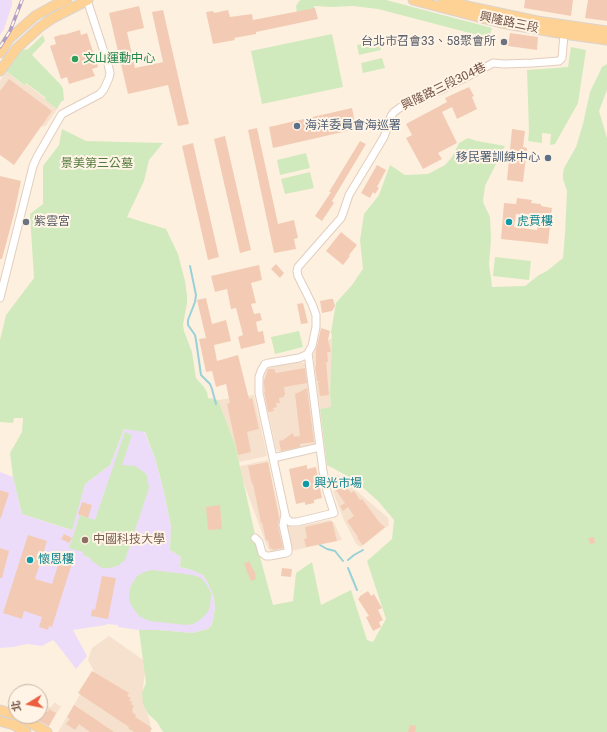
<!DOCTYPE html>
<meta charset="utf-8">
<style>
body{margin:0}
#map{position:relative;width:607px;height:732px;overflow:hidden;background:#fdf0df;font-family:Roboto,"Noto Sans TC",sans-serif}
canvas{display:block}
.north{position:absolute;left:8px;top:684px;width:40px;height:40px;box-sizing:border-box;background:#fff4e5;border:1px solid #c7b4a5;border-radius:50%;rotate:260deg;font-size:11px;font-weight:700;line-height:16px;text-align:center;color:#735446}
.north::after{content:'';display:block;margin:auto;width:14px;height:18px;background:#ec5e3f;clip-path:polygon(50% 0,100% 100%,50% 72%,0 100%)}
</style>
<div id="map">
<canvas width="607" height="732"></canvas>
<div class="north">北</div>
</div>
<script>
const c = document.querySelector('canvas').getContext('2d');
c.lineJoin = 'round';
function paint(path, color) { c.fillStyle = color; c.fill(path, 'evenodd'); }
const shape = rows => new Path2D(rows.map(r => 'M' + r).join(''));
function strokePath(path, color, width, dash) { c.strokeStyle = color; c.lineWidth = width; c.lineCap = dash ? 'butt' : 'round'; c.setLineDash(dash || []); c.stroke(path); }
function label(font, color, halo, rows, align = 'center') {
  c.font = font + ' Roboto,"Noto Sans TC",sans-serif'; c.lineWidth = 4; c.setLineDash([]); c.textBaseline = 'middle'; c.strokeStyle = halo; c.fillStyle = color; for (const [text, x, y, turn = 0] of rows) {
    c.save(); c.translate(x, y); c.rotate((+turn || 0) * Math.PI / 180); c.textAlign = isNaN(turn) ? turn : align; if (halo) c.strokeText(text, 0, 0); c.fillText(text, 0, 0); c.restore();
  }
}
const residential = shape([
 [6,71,23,85,25,83,46,99,45,100,57,109,46,125,43,127,0,96,0,81],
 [332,338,330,394,331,408,320,409,313,356,316,346],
 [301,362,306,364,315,443,314,446,281,453,276,449,264,391,263,381,267,369,271,367],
 [254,395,267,456,239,462,235,444,218,400],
 [268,460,280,517,285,550,273,553,268,549,242,478,240,466],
 [338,475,388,518,389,525,361,547,356,544,343,518,334,494,330,476],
 [329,520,332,521,334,523,342,540,291,551,285,523,291,527,295,527],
 [109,636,146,662,143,688,144,704,150,722,151,732,58,732,94,671,88,660,92,648],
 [40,702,49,707,51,707,55,702,58,705,61,706,48,728,32,719,33,716,40,716]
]);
const education = shape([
 [0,0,12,0,12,5,4,29,0,35],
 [124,429,144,431,155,458,164,492,171,527,170,550,181,557,180,567,192,570,203,575,207,581,214,597,215,609,212,625,208,629,192,633,158,630,139,630,118,627,118,625,107,624,106,625,73,630,87,656,76,669,56,643,53,640,42,646,27,644,13,647,0,648,0,472,13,477,22,514,71,530,85,484,110,465]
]);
const green = shape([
 [301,0,386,0,492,28,489,38,378,9,353,6,331,7,314,6,315,10,297,14,296,6,299,1],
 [332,34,343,87,262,104,251,51],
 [43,35,45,41,32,55,61,85,63,89,64,100,61,102,57,109,45,100,46,98,26,83,24,85,6,71,22,50,28,49],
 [379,40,381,50,359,55,357,45],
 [571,47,586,50,578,103,555,144,550,145,551,134,542,133,542,143,528,141,529,132,527,70,568,67],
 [382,58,385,68,363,73,361,63],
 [607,64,607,90,599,111,607,138,607,732,163,732,157,722,148,714,143,704,142,693,146,683,139,630,158,630,192,633,208,629,212,625,215,609,214,597,207,581,203,575,192,570,180,567,181,557,170,550,171,527,164,492,155,458,145,432,124,429,110,465,85,484,72,530,22,514,13,477,10,453,22,432,23,418,14,418,13,423,0,422,0,340,6,315,34,278,30,214,43,204,43,166,59,145,62,129,86,141,163,143,149,160,144,181,127,217,166,229,178,254,185,281,187,295,187,303,183,325,184,331,192,352,196,378,204,387,207,392,208,398,218,400,235,444,260,557,273,605,293,601,296,573,312,562,321,605,351,590,367,640,373,642,386,619,367,561,392,539,394,520,378,501,353,479,327,465,320,409,331,407,330,394,332,338,331,332,336,303,352,285,363,269,360,240,364,214,379,195,390,165,405,175,428,174,445,165,452,157,459,143,468,138,477,141,505,146,485,186,483,202,490,217,491,239,489,265,491,278,492,287,525,286,539,275,547,271,563,258,565,234,567,191,563,179,563,173,564,168,576,147,583,124,590,92,602,67],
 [306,153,310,168,280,175,277,160],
 [310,172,314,188,285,194,281,179],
 [495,257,531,261,529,280,493,276],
 [299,331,303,347,275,354,271,337],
 [125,432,132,435,122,465,135,466,144,472,147,476,149,488,125,560,119,565,114,567,108,568,102,568,92,561,90,558,83,555,83,552,69,548,80,515,95,520],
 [152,570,193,575,201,578,206,584,211,593,210,607,207,613,200,620,193,624,186,625,150,621,145,619,139,616,131,605,129,599,130,588,132,584,137,576,144,572]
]);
const stream = shape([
 [190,266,196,295,195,302,188,320,188,325,195,335,196,340,201,375,210,384,212,389,216,404],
 [320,545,327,549,335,551,343,561],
 [348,560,354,555,363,550],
 [348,568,357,590]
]);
const building = shape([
 [525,0,573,0,571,16,524,8],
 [588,0,607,0,607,21,585,18],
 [139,6,144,28,127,32,135,68,163,62,152,12,163,10,189,124,178,126,168,85,128,94,109,13],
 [315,8,318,19,256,32,256,34,234,38,235,40,213,44,206,12,213,11,214,13,228,10,230,17,252,14,253,20],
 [80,30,81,35,87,33,98,67,92,69,95,76,69,84,67,77,61,79,50,46,56,44,54,37,63,34,63,35],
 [510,33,538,37,537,50,508,46],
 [9,79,52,111,14,165,0,155,0,91],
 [469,87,474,96,472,97,477,109,457,119,452,107,442,112,457,143,438,153,442,159,423,169,406,138,412,135,406,124,447,102,445,98],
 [352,108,356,129,273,148,269,127],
 [257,128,278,224,294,220,298,238,294,239,296,249,274,253,248,130],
 [512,129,525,131,523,147,527,148,523,182,507,180],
 [225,136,251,250,240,253,214,139],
 [360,141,366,144,332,201,334,203,322,221,315,216,331,192,329,192],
 [193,143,219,257,208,260,182,146],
 [377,165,386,170,377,187,379,188,375,194,373,192,370,198,361,193],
 [0,176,21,181,14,214,2,259,0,259],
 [517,198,532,200,531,203,541,204,541,206,552,208,548,244,501,239,504,203,516,204],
 [516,214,539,216,537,230,514,227],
 [341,232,357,245,349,255,350,256,343,265,326,251],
 [276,264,284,273,280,278,271,269],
 [259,265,262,280,251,283,256,303,251,304,254,314,260,313,262,320,256,322,258,332,263,331,265,343,241,349,238,337,243,335,236,308,231,309,227,289,215,292,211,276],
 [206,298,212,324,226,320,231,341,214,345,217,361,238,355,249,399,252,398,259,429,247,432,251,452,238,455,227,404,230,403,226,384,216,387,212,371,206,372,199,339,206,338,197,300],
 [330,299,333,299,335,306,334,308,332,311,322,313,320,301],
 [303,303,308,323,301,324,297,304],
 [321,328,330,331,328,340,331,352,327,352,328,362,326,362,329,395,320,396,318,382,320,381,317,381,315,366,316,366,316,350],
 [305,368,307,383,284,387,285,395,284,395,284,397,279,398,280,403,276,403,277,407,273,408,274,411,268,412,264,392,265,391,264,385,264,381,268,369,274,369,276,373],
 [307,388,314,442,300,444,300,447,281,451,279,441,283,440,293,433,294,437,300,436,295,394],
 [268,462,279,517,278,526,283,548,273,550,272,548,270,549,268,540,266,541,264,531,262,523,261,523,253,484,252,484,248,466],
 [307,465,307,469,316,467,322,498,314,500,314,503,305,505,305,502,296,504,289,469],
 [341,477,344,491,347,488,351,493,354,491,360,500,362,499,380,523,385,527,363,545,360,542,357,537,358,537,347,521,354,516,348,507,343,511,340,506,345,503,335,489,332,479],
 [0,490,9,493,1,518,0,518],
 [82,502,92,505,88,518,78,514],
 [220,505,222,529,208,530,206,507],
 [332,521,337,541,306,547,304,539,307,538,305,527],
 [64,534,72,538,69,543,61,539],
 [28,535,47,541,35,579,52,584,61,556,73,560,52,627,49,626,48,630,39,627,42,617,24,611,22,619,3,613],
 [594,537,595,543,590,544,588,538],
 [0,548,9,551,2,578,0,578],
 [249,561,256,575,255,575,256,579,251,581,244,564],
 [282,568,292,569,291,577,281,576],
 [102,576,116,578,108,619,91,616,92,609,95,610],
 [368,591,371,596,374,594,382,608,378,610,383,620,379,622,381,627,373,631,366,617,369,616,358,599,360,597,360,596],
 [92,671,129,693,127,696,131,698,129,700,132,702,131,704,134,706,132,709,133,710,132,712,136,715,135,717,152,728,150,732,134,732,128,728,129,727,78,693],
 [74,705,92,717,114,732,90,732,79,724,75,730,66,724,70,719,67,717],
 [40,708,48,712,49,709,56,713,49,726,30,716,40,716],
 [410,725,416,726,415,732,408,732]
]);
const minor = shape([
 [0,298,33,166,37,157,60,117,62,114,100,94,104,89,109,78,110,73,108,64,87,0],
 [308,353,320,447],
 [273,458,320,447,323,471,327,491,334,513,297,522,290,522,286,518,285,514,259,393,259,377,261,371,265,364,269,363,299,358,306,355,308,353,312,346,316,327,316,315,312,304,298,276,297,271,298,267,341,218,343,213,349,195,384,137,391,116,394,112,401,107,445,88,484,68,493,63,504,64,533,63,559,61,562,58,564,34,568,32],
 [255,538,259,542,262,553,266,556,270,556,286,553,288,552,288,548,283,525,285,514]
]);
const major = shape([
 [413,0,501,23,564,34,607,40],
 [443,0,476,8,537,21,607,31],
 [0,53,9,39,35,16,53,6,67,0],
 [0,71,17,48,40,27,53,18,88,0],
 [0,710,16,715],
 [18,716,47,732],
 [0,721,14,725,26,732]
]);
const rail = shape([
 [0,47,10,31,22,0]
]);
const markers = [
 [504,42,4,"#6b7280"],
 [75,59,4,"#2e9e5b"],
 [297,126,4,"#5c6f8a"],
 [548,158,4,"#5c6f8a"],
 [26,222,4,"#6b7280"],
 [509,222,4,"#0f9aa8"],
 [306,484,4,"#0f9aa8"],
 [85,540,4,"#8d6e63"],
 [30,560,4,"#0f9aa8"]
];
const streetNames = [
 ["興隆路三段",509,23,12],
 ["興隆路三段304巷",444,87,-26]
];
const worshipNames = [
 ["台北市召會33、58聚會所",496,42],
 ["紫雲宮",34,222,"left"]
];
const leisureNames = [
 ["文山運動中心",83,59]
];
const serviceNames = [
 ["海洋委員會海巡署",305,126],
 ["移民署訓練中心",540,158,"right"]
];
const parkNames = [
 ["景美第三公墓",97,164]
];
const cultureNames = [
 ["虎賁樓",517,222],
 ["興光市場",314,484],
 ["懷恩樓",38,560]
];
const educationNames = [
 ["中國科技大學",93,540]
];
paint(residential, '#f5e1cd');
paint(education, '#eddcf9');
paint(green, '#d1eabd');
strokePath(stream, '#99d1d8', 2);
paint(building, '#f3cbb5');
strokePath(minor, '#e3cdbe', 9);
strokePath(major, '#dbd3cf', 11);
strokePath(minor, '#fff', 7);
strokePath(major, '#fed294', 9);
strokePath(rail, '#b29ec5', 3.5);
strokePath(rail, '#fff4e5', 2, [6]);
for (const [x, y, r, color] of markers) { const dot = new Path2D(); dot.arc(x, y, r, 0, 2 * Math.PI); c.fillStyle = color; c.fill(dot); strokePath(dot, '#fff4e5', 1.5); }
label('12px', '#735446', '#fff4e5', streetNames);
label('12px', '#5b616d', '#fff4e5', worshipNames, 'right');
label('12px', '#27864d', '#fff4e5', leisureNames, 'left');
label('12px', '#4e5e75', '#fff4e5', serviceNames, 'left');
label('12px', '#527a3e', '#fff4e5', parkNames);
label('12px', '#0d838f', '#fff4e5', cultureNames, 'left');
label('12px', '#785e54', '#fff4e5', educationNames, 'left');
</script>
